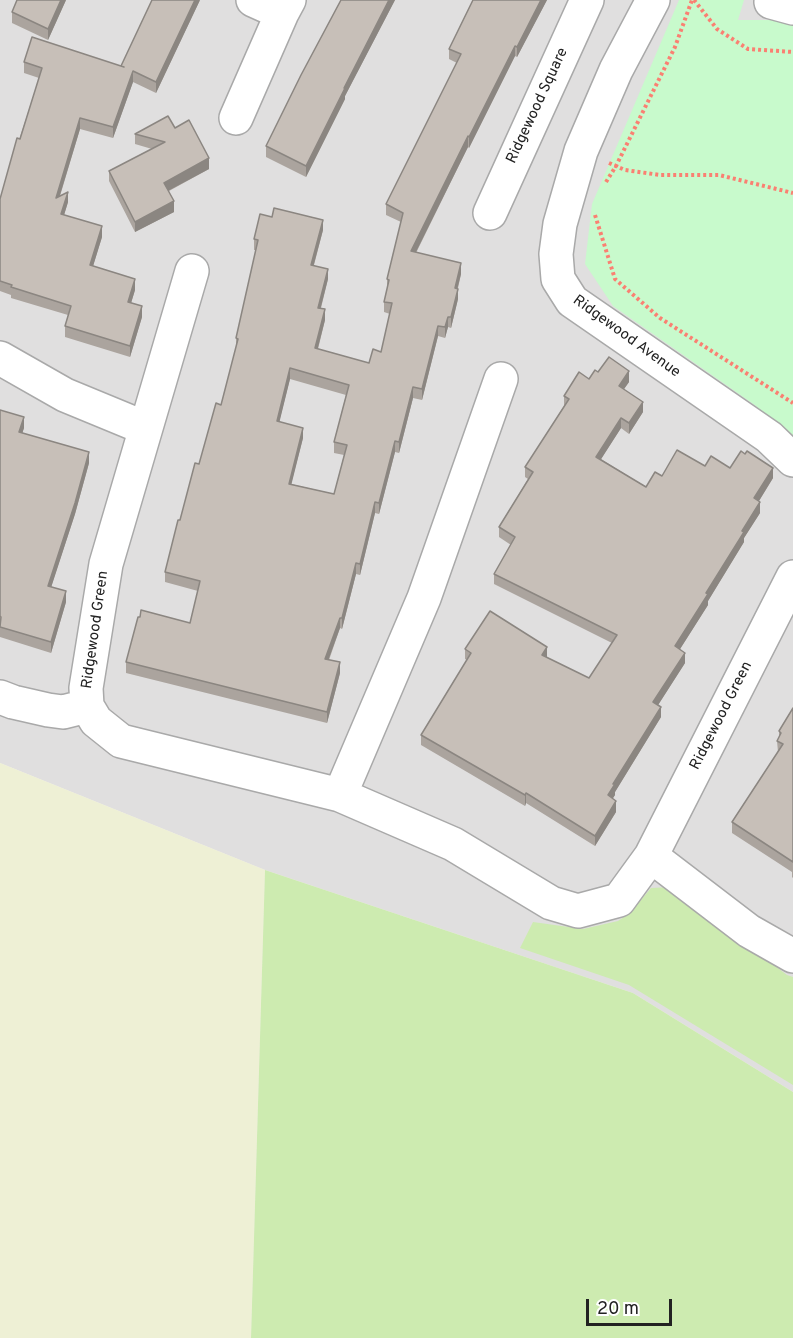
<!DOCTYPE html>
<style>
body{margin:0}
#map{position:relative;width:793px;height:1338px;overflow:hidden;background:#f2efe9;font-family:Overpass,sans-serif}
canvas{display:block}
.scale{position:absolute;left:586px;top:1299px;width:86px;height:27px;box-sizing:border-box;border:3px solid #222;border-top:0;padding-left:8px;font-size:18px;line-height:21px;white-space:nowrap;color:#222;-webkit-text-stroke:4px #fff;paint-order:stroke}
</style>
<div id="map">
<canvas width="793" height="1338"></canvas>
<div class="scale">20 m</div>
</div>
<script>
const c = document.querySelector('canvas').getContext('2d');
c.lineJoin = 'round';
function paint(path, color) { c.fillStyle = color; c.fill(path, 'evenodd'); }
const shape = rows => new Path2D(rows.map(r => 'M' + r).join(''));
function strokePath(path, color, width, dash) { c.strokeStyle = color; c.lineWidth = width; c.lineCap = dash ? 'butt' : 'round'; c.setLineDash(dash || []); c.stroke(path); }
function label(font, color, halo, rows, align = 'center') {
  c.font = font + ' Overpass,sans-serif'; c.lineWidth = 6; c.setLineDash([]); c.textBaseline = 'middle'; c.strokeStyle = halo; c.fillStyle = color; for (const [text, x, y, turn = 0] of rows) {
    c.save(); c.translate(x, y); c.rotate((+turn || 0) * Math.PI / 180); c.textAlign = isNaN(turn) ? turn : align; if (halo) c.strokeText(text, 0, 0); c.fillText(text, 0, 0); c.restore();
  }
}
const residential = shape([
 [0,0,793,0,793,1092,633,993,265,870,0,763]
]);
const farmland = shape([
 [0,763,265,870,251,1338,0,1338]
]);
const grass = shape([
 [265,870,633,993,793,1092,793,1338,251,1338],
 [672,887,787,975,793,977,793,1085,629,985,520,948,533,922,583,929,618,921,630,913,651,888]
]);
const park = shape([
 [679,0,744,0,738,20,793,20,793,441,756,406,613,306,585,264,592,204]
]);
const path = shape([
 [694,0,717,29,748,49,793,52],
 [609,163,625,170,660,175,719,175,793,193],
 [606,182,616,166,675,47,692,0],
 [595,215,615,279,660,318,793,403]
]);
const minor = shape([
 [253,0,282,13,289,0],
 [653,0,616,70,581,151,560,224,556,254,558,279,572,301,769,437,793,460],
 [771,2,793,8],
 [236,118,282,13],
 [490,213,587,0],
 [192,271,106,564,86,688,87,706,96,721,121,741,340,795,453,844,551,903,578,911,619,900,651,856,793,577],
 [0,358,65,395,145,428],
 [0,697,13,702,48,710,63,712,87,706],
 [340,795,424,598,501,379],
 [651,856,749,931,793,956]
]);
const wall = shape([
 [66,0,48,40,12,23,12,12],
 [200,0,156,93,133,82,113,138,80,129,60,196,68,202,64,215,102,237,93,266,135,290,131,303,142,317,130,357,65,337,65,326,68,315,11,298,11,295,0,291,0,199,39,78,24,73,24,62,121,66],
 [341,0,395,0,345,96,345,99,306,177,266,157,266,146],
 [473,0,547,0,517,57,515,56,469,148,468,147,416,253,461,274,458,288,458,299,451,328,448,327,445,338,438,336,422,400,413,398,399,453,395,452,379,514,375,513,360,575,356,574,342,629,340,628,329,660,340,673,327,723,126,673,126,662,190,623,198,591,165,582,165,572,180,520,199,464,221,405,236,347,236,338,256,250,254,250,254,239,323,230,314,265,328,279,321,308,325,320,318,349,369,363,381,352,390,314,384,312,384,302,387,289,387,279,401,222,386,215,386,204,457,63,449,59,449,49],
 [290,379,346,395,334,442,334,453,344,455,334,494,291,484,303,438,279,422],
 [175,128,209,169,169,191,174,212,135,232,109,181,109,171,152,149,135,144,135,134],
 [598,372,629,382,624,389,643,412,629,434,621,428,601,459,646,487,662,476,705,466,730,468,773,478,759,501,760,513,744,538,744,542,708,601,708,605,680,649,685,663,658,705,661,717,615,792,615,795,612,799,616,812,595,846,526,803,525,806,421,745,421,735,467,660,465,659,465,649,547,657,547,658,589,678,612,643,494,584,494,574,511,545,499,537,499,527,528,479,525,477,525,467,564,406,564,396],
 [0,410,24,428,22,433,89,463,75,514,51,587,66,602,51,653,0,637],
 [793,708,793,878,792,877,792,872,732,833,732,822,778,752,777,741,779,738,779,731]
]);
const shadedWall = shape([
 [61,0,66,0,48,40,48,29],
 [195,0,200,0,156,93,156,82],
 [389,0,395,0,345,96,345,99,306,177,306,166,344,88],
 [541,0,547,0,517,57,517,47],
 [515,46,515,56,469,148,469,137],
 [133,71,133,82,113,138,113,127],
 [80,118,80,129,56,208,56,198],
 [468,136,468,147,411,262,411,251],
 [209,158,209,169,164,193,164,183],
 [68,192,68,202,61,225,61,214],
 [174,201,174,212,135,232,135,222],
 [323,220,323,230,311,275,311,265],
 [102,226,102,237,90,276,90,265],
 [461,263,461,274,455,298,455,288],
 [328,269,328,279,318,318,318,308],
 [135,279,135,290,128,313,128,302],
 [458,289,458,299,451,328,451,317],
 [142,306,142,317,130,357,130,346],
 [325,309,325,320,315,359,315,348],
 [448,317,448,327,445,338,445,327],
 [438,326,438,336,422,400,422,389],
 [290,368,290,379,277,432,277,421],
 [629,371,629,382,619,396,619,386],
 [413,387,413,398,399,453,399,442],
 [643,402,643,412,629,434,629,423],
 [24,417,24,428,19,443,19,432],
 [621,418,621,428,596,467,596,457],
 [303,428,303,438,289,494,289,484],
 [395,441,395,452,379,514,379,503],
 [89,452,89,463,75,514,48,597,48,586],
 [773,468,773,478,754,509,754,498],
 [375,502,375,513,360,575,360,564],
 [760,502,760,513,744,538,744,542,708,601,708,605,675,657,675,646,742,531],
 [356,563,356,574,342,629,342,618],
 [66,591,66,602,51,653,51,642],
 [340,618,340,628,325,669,325,659],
 [547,647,547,657,542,666,542,655],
 [685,653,685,663,653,713,653,702],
 [340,662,340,673,327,723,327,712],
 [661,707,661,717,615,792,615,795,608,806,608,795,613,784],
 [526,793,526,803,525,806,525,795],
 [616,801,616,812,595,846,595,836]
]);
const building = shape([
 [17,0,61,0,48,29,12,12,17,0],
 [152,0,195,0,156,82,133,71,113,127,80,118,56,198,68,192,61,214,102,226,90,265,135,279,128,302,142,306,130,346,65,326,71,306,11,287,12,285,0,281,0,199,17,138,20,139,42,68,24,62,32,37,124,67,121,66,152,0],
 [341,0,389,0,344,88,345,88,306,166,266,146,301,75,341,0],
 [473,0,541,0,517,47,515,46,469,137,468,136,411,251,461,263,455,288,458,289,451,317,448,317,445,327,438,326,422,389,413,387,399,442,395,441,379,503,375,502,360,564,356,563,342,618,340,618,325,659,340,662,327,712,126,662,138,617,140,617,141,610,190,623,200,581,165,572,178,520,180,520,195,463,199,464,216,403,221,405,238,339,236,338,258,240,254,239,260,214,272,217,274,208,323,220,311,265,328,269,318,308,325,309,315,348,369,363,373,349,381,352,392,303,384,302,389,280,387,279,403,213,386,204,461,54,449,49,473,0],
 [290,368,349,385,334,442,347,445,334,494,289,484,303,428,277,421,290,368],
 [168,116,175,128,189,120,209,158,164,183,174,201,135,222,109,171,165,142,135,134,168,116],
 [609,357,629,371,619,386,643,402,629,423,621,418,596,457,646,487,655,472,662,476,677,450,705,466,711,456,730,468,741,451,745,454,747,451,773,468,754,498,760,502,742,531,744,532,706,593,708,594,675,646,685,653,653,702,661,707,613,784,615,784,608,795,616,801,595,836,526,793,525,795,421,735,471,653,465,649,490,611,547,647,542,655,589,678,617,635,494,574,515,537,499,527,533,472,525,467,569,399,564,396,579,372,589,379,595,370,598,372,609,357],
 [0,410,24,417,19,432,89,452,75,503,48,586,66,591,51,642,0,627,1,617,0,616,0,410],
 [793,708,793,862,732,822,783,744,777,741,781,733,779,731,793,708]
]);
const streetNames = [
 ["Ridgewood Square",538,106,-65],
 ["Ridgewood Avenue",626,337,36],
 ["Ridgewood Green",96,630,-82],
 ["Ridgewood Green",722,716,-63]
];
paint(residential, '#e0dfdf');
paint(farmland, '#eef0d5');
paint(grass, '#cdebb0');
paint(park, '#c8facc');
strokePath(minor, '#a9a9a9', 36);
strokePath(path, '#fa8072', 4, [3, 3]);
strokePath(minor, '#fff', 33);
paint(wall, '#aba49e');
paint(shadedWall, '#8b8681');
paint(building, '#c7bfb8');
strokePath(building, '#8b8681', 1.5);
label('15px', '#222', '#fff', streetNames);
</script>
